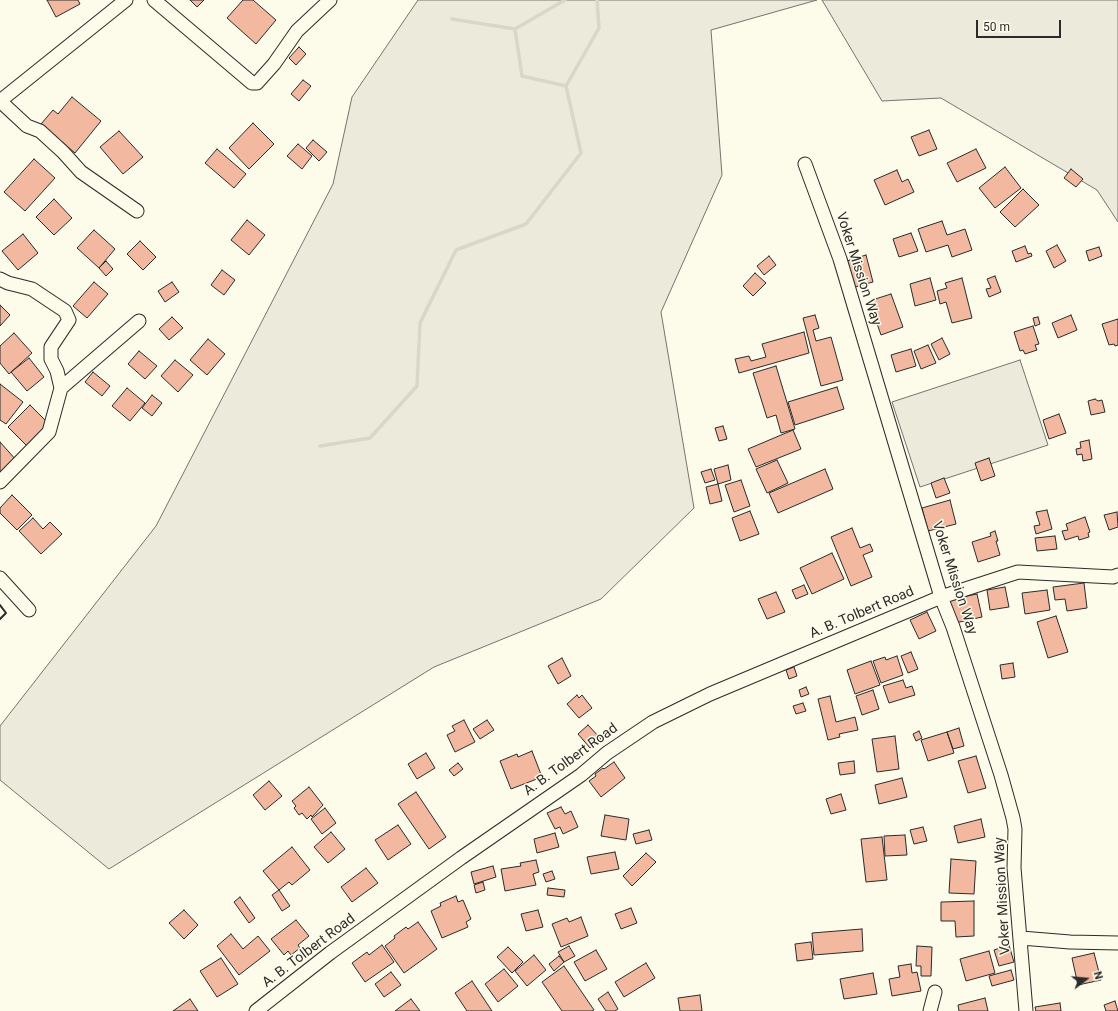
<!DOCTYPE html>
<style>
body{margin:0}
#map{position:relative;width:1118px;height:1011px;overflow:hidden;background:#fdfbea;font-family:Roboto,sans-serif}
canvas{display:block}
.north{position:absolute;left:1066px;top:959px;width:40px;height:40px;-webkit-text-stroke:3px #fdfbea;paint-order:stroke;rotate:74deg;font-size:11px;font-weight:700;line-height:16px;text-align:center;color:#2b2b2b}
.north::after{content:'';display:block;margin:auto;width:14px;height:18px;background:#2b2b2b;clip-path:polygon(50% 0,100% 100%,50% 72%,0 100%)}
.scale{position:absolute;left:976px;top:20px;width:85px;height:18px;box-sizing:border-box;border:2px solid #2b2b2b;border-top:0;padding-left:5px;font-size:12px;line-height:14px;white-space:nowrap;color:#2b2b2b;-webkit-text-stroke:3px #fdfbea;paint-order:stroke}
</style>
<div id="map">
<canvas width="1118" height="1011"></canvas>
<div class="north">N</div>
<div class="scale">50 m</div>
</div>
<script>
const c = document.querySelector('canvas').getContext('2d');
c.lineJoin = 'round';
function paint(path, color) { c.fillStyle = color; c.fill(path, 'evenodd'); }
const shape = rows => new Path2D(rows.map(r => 'M' + r).join(''));
function strokePath(path, color, width, dash) { c.strokeStyle = color; c.lineWidth = width; c.lineCap = dash ? 'butt' : 'round'; c.setLineDash(dash || []); c.stroke(path); }
function label(font, color, halo, rows, align = 'center') {
  c.font = font + ' Roboto,sans-serif'; c.lineWidth = 3; c.setLineDash([]); c.textBaseline = 'middle'; c.strokeStyle = halo; c.fillStyle = color; for (const [text, x, y, turn = 0] of rows) {
    c.save(); c.translate(x, y); c.rotate((+turn || 0) * Math.PI / 180); c.textAlign = isNaN(turn) ? turn : align; if (halo) c.strokeText(text, 0, 0); c.fillText(text, 0, 0); c.restore();
  }
}
const green = shape([
 [418,0,817,0,711,30,722,175,661,312,694,508,601,599,434,667,109,869,0,780,0,726,156,526,333,184,352,97,418,0],
 [822,0,1118,0,1118,222,1097,190,941,98,882,101,822,0],
 [1020,360,1048,445,920,487,892,402,1020,360]
]);
const stream = shape([
 [452,19,515,29,565,0],
 [515,29,522,76,566,86],
 [320,446,370,438,417,386,420,323,456,250,526,224,581,153,566,86,599,28,597,0]
]);
const building = shape([
 [47,0,78,0,80,4,56,17,47,0],
 [190,0,204,0,197,7,190,0],
 [243,0,253,0,276,20,256,44,227,18,243,0],
 [299,47,306,54,296,65,289,58,299,47],
 [303,80,311,86,299,101,291,94,303,80],
 [72,97,101,121,75,153,41,124,53,110,58,114,72,97],
 [253,123,274,144,249,169,229,148,253,123],
 [929,130,937,149,919,156,911,137,929,130],
 [119,131,143,157,123,174,100,147,119,131],
 [313,140,327,152,319,161,306,148,313,140],
 [298,144,312,156,302,169,287,156,298,144],
 [217,149,246,174,234,188,205,163,217,149],
 [976,149,986,168,957,182,947,163,976,149],
 [34,159,55,178,25,211,4,192,34,159],
 [1005,167,1021,188,995,208,979,188,1005,167],
 [1071,169,1083,179,1076,187,1064,178,1071,169],
 [897,170,902,182,908,179,914,192,885,205,874,180,897,170],
 [1023,189,1039,205,1015,227,1000,212,1023,189],
 [54,199,72,218,54,235,36,217,54,199],
 [247,220,265,235,249,255,231,240,247,220],
 [942,221,947,235,965,229,972,250,952,257,948,245,926,252,918,229,942,221],
 [94,230,115,249,99,268,77,248,94,230],
 [911,233,918,251,899,257,893,239,911,233],
 [23,234,38,253,18,270,2,251,23,234],
 [140,241,156,257,143,270,127,254,140,241],
 [1057,245,1066,261,1054,268,1046,251,1057,245],
 [1025,246,1028,254,1031,253,1032,256,1016,262,1012,251,1025,246],
 [1099,247,1102,256,1089,261,1086,251,1099,247],
 [866,255,873,282,855,287,847,261,866,255],
 [769,256,776,265,764,275,757,266,769,256],
 [106,261,113,269,106,276,99,268,106,261],
 [222,270,235,280,224,295,211,285,222,270],
 [755,273,766,283,753,296,743,286,755,273],
 [995,276,1001,292,989,297,986,289,991,288,987,279,995,276],
 [930,278,936,300,915,306,910,284,930,278],
 [962,278,972,318,952,323,946,302,940,304,937,291,947,288,945,283,962,278],
 [94,282,108,294,87,318,73,306,94,282],
 [172,282,179,292,165,302,158,291,172,282],
 [891,294,903,327,881,335,869,301,891,294],
 [0,305,10,315,0,326,0,305],
 [815,315,819,328,813,330,816,341,831,337,843,380,821,386,803,318,815,315],
 [1071,315,1077,330,1058,338,1052,323,1071,315],
 [172,317,183,328,169,340,159,329,172,317],
 [1038,317,1040,324,1035,326,1033,318,1038,317],
 [1118,319,1118,345,1115,346,1114,344,1109,345,1102,324,1118,319],
 [1033,326,1039,344,1035,345,1037,350,1025,354,1023,350,1020,351,1014,332,1033,326],
 [804,332,809,353,739,373,735,359,749,356,751,361,766,357,762,344,804,332],
 [14,333,32,353,9,374,0,363,0,346,14,333],
 [942,338,950,354,939,360,931,344,942,338],
 [208,339,225,354,207,375,190,360,208,339],
 [928,345,936,363,921,369,914,351,928,345],
 [911,349,916,366,896,372,891,355,911,349],
 [139,351,157,366,145,379,128,364,139,351],
 [29,358,44,377,27,391,11,372,29,358],
 [175,360,193,375,178,392,161,376,175,360],
 [776,366,795,429,781,433,776,415,767,418,753,373,776,366],
 [93,372,110,386,102,396,85,382,93,372],
 [0,384,23,402,6,424,0,420,0,384],
 [837,387,844,409,795,425,788,402,837,387],
 [127,388,145,403,130,421,112,406,127,388],
 [152,395,162,403,152,416,142,408,152,395],
 [1095,399,1098,401,1102,400,1105,412,1091,415,1088,401,1095,399],
 [30,405,51,426,29,448,8,427,30,405],
 [1059,414,1066,433,1049,439,1043,420,1059,414],
 [723,426,727,439,719,441,715,428,723,426],
 [793,430,801,449,756,467,748,449,793,430],
 [1089,440,1092,459,1083,461,1082,454,1077,455,1076,449,1081,448,1080,442,1089,440],
 [0,442,17,461,0,476,0,442],
 [989,458,995,476,981,481,975,463,989,458],
 [777,460,788,483,767,493,756,469,777,460],
 [728,465,731,480,718,484,714,469,728,465],
 [711,469,715,480,705,483,701,472,711,469],
 [825,469,833,489,778,513,769,493,825,469],
 [944,478,950,493,936,498,931,483,944,478],
 [741,480,750,506,734,512,725,485,741,480],
 [718,484,722,501,710,504,706,487,718,484],
 [12,495,32,515,17,530,0,513,0,508,12,495],
 [950,500,956,524,928,531,922,508,950,500],
 [1047,510,1052,529,1036,534,1034,526,1040,525,1036,512,1047,510],
 [750,511,759,534,740,541,732,518,750,511],
 [1117,512,1118,527,1109,530,1104,515,1117,512],
 [1085,517,1090,532,1088,533,1089,537,1079,540,1078,536,1065,540,1062,531,1068,530,1066,524,1085,517],
 [33,518,43,529,50,522,62,534,41,554,19,531,33,518],
 [852,528,860,548,870,544,873,551,863,555,872,577,851,586,831,537,852,528],
 [995,531,998,541,996,541,1000,555,978,562,972,542,991,536,990,533,995,531],
 [1055,536,1057,549,1037,551,1035,538,1055,536],
 [832,553,844,579,812,594,800,568,832,553],
 [1084,583,1087,608,1067,611,1065,599,1055,600,1053,587,1084,583],
 [804,585,808,594,796,599,792,590,804,585],
 [1005,587,1009,607,990,610,987,590,1005,587],
 [1047,590,1050,610,1025,614,1022,593,1047,590],
 [776,592,785,612,767,619,758,599,776,592],
 [977,594,982,617,955,623,949,600,977,594],
 [927,612,936,631,919,639,910,620,927,612],
 [1056,616,1068,652,1048,658,1037,622,1056,616],
 [911,652,918,669,908,673,901,656,911,652],
 [897,656,903,675,881,683,873,661,885,657,886,660,897,656],
 [562,658,571,676,558,684,548,666,562,658],
 [871,661,880,685,855,694,847,670,871,661],
 [1013,663,1015,677,1002,679,1000,665,1013,663],
 [794,667,797,676,789,679,786,670,794,667],
 [903,680,906,688,912,686,915,695,889,703,883,686,903,680],
 [806,687,809,694,801,697,799,690,806,687],
 [873,690,879,709,862,715,856,696,873,690],
 [577,695,579,698,582,695,592,708,579,718,567,704,577,695],
 [830,696,836,722,855,717,858,730,839,734,840,737,828,740,818,699,830,696],
 [803,703,806,711,796,714,793,706,803,703],
 [464,720,475,742,455,752,447,735,455,731,452,726,464,720],
 [487,720,494,730,480,739,473,729,487,720],
 [588,725,601,739,590,748,578,734,588,725],
 [959,728,964,746,953,749,947,732,959,728],
 [919,731,922,738,916,741,913,734,919,731],
 [947,732,954,753,928,761,921,740,947,732],
 [895,736,899,769,877,772,872,739,895,736],
 [532,751,542,777,511,789,500,761,517,754,518,757,532,751],
 [426,753,435,768,417,779,408,764,426,753],
 [976,756,986,788,968,793,958,761,976,756],
 [854,761,855,773,840,775,838,763,854,761],
 [614,762,625,778,601,797,589,781,596,776,595,774,603,768,604,769,614,762],
 [458,763,463,769,454,776,449,770,458,763],
 [902,778,907,797,879,804,875,785,902,778],
 [269,781,282,796,265,810,253,795,269,781],
 [309,787,323,805,312,817,311,815,307,819,302,813,299,815,294,808,296,806,292,801,309,787],
 [416,792,446,837,429,849,398,804,416,792],
 [841,794,846,810,831,814,826,799,841,794],
 [561,807,565,814,571,811,578,827,563,834,560,827,555,829,547,813,561,807],
 [325,808,336,823,322,834,311,819,325,808],
 [605,815,629,819,626,840,601,836,605,815],
 [981,819,985,837,958,843,954,826,981,819],
 [398,825,411,844,388,860,375,840,398,825],
 [923,827,927,841,914,844,910,830,923,827],
 [649,830,652,840,636,844,633,834,649,830],
 [331,832,345,849,328,863,314,847,331,832],
 [555,833,559,847,537,853,534,839,555,833],
 [905,835,907,855,885,856,884,836,905,835],
 [882,837,887,880,866,882,861,839,882,837],
 [292,847,310,870,292,885,289,882,279,890,263,871,292,847],
 [615,852,619,869,591,874,587,857,615,852],
 [646,853,656,862,632,886,623,876,646,853],
 [951,859,976,861,974,894,949,893,951,859],
 [536,860,539,872,533,874,536,885,505,891,501,869,521,866,520,863,536,860],
 [493,866,496,877,474,884,471,872,493,866],
 [366,868,378,883,352,902,341,887,366,868],
 [552,871,555,879,546,882,543,874,552,871],
 [483,882,485,890,476,893,474,885,483,882],
 [548,888,565,890,564,897,547,895,548,888],
 [279,890,290,906,282,911,272,895,279,890],
 [456,896,458,902,463,900,471,919,466,922,468,927,442,938,431,911,441,906,440,903,456,896],
 [240,897,255,918,249,923,234,902,240,897],
 [974,901,974,936,956,937,955,921,941,921,941,902,974,901],
 [631,908,637,923,621,929,615,914,631,908],
 [184,910,198,925,184,939,169,923,184,910],
 [538,910,543,927,526,931,521,914,538,910],
 [581,917,588,936,561,947,552,924,567,918,569,922,581,917],
 [296,920,309,936,298,945,300,948,291,955,288,951,284,955,271,939,296,920],
 [418,922,437,949,404,973,385,946,395,938,394,936,406,927,408,929,418,922],
 [862,929,863,951,814,955,812,933,862,929],
 [231,934,243,949,258,936,270,951,239,975,217,946,231,934],
 [811,942,813,959,797,961,795,944,811,942],
 [382,945,394,962,365,982,352,963,367,952,369,955,382,945],
 [1009,945,1014,962,999,966,994,950,1009,945],
 [569,946,575,956,564,962,558,952,569,946],
 [917,946,932,947,931,976,921,976,921,966,916,966,917,946],
 [508,947,523,962,512,973,497,957,508,947],
 [596,950,607,969,585,981,574,962,596,950],
 [989,951,995,973,966,981,960,959,989,951],
 [1094,953,1101,980,1078,985,1072,958,1094,953],
 [534,955,546,970,527,986,515,971,534,955],
 [559,956,564,962,554,971,549,964,559,956],
 [221,958,238,984,217,997,200,971,221,958],
 [646,963,655,978,624,997,615,982,646,963],
 [911,964,912,973,917,972,921,991,892,996,889,979,900,977,898,966,911,964],
 [564,966,594,1010,592,1011,562,1011,542,982,564,966],
 [504,969,518,986,498,1002,485,984,504,969],
 [1011,970,1014,980,992,986,989,976,1011,970],
 [391,972,401,985,384,997,375,984,391,972],
 [873,973,877,994,844,999,840,979,873,973],
 [472,981,492,1011,467,1011,455,993,472,981],
 [608,992,618,1009,615,1011,606,1011,598,999,608,992],
 [700,995,702,1011,680,1011,678,998,700,995],
 [985,998,988,1011,959,1011,958,1005,985,998],
 [190,999,198,1011,173,1011,190,999],
 [411,999,420,1011,395,1011,411,999],
 [1115,1001,1118,1011,1106,1011,1104,1005,1115,1001],
 [1060,1003,1061,1011,1036,1011,1035,1007,1060,1003]
]);
const minor = shape([
 [154,0,252,83,257,83,274,64,297,31,330,0],
 [0,101,27,126,40,131,63,152,81,172,137,211],
 [0,101,126,0],
 [805,164,840,259,941,597,953,627,1001,775,1013,818,1015,829,1014,868,1026,1011],
 [0,279,8,283,32,289,65,311,69,320,51,347,51,359,57,371,61,388,49,432,0,482],
 [61,388,139,321],
 [0,578,29,610],
 [1021,938,1070,942,1118,943],
 [256,1011,330,953,461,858,581,775,607,753,653,722,710,694,941,597,1018,572,1113,577,1118,575],
 [930,1011,935,992]
]);
const wall = shape([
 [0,605,6,613,0,619]
]);
const streetNames = [
 ["Voker Mission Way",858,269,72],
 ["Voker Mission Way",954,578,72],
 ["A. B. Tolbert Road",862,613,-23],
 ["A. B. Tolbert Road",571,760,-36],
 ["Voker Mission Way",1003,896,-93],
 ["A. B. Tolbert Road",309,951,-37]
];
paint(green, '#ecebdb');
strokePath(green, '#74746e', 1);
strokePath(stream, '#d8d7c9', 3.5);
paint(building, '#f2b8a0');
strokePath(building, '#2b2b2b', 1);
strokePath(minor, '#2b2b2b', 15);
strokePath(minor, '#fdfbea', 13);
strokePath(wall, '#2b2b2b', 2);
label('14px', '#2b2b2b', '#fdfbea', streetNames);
</script>
